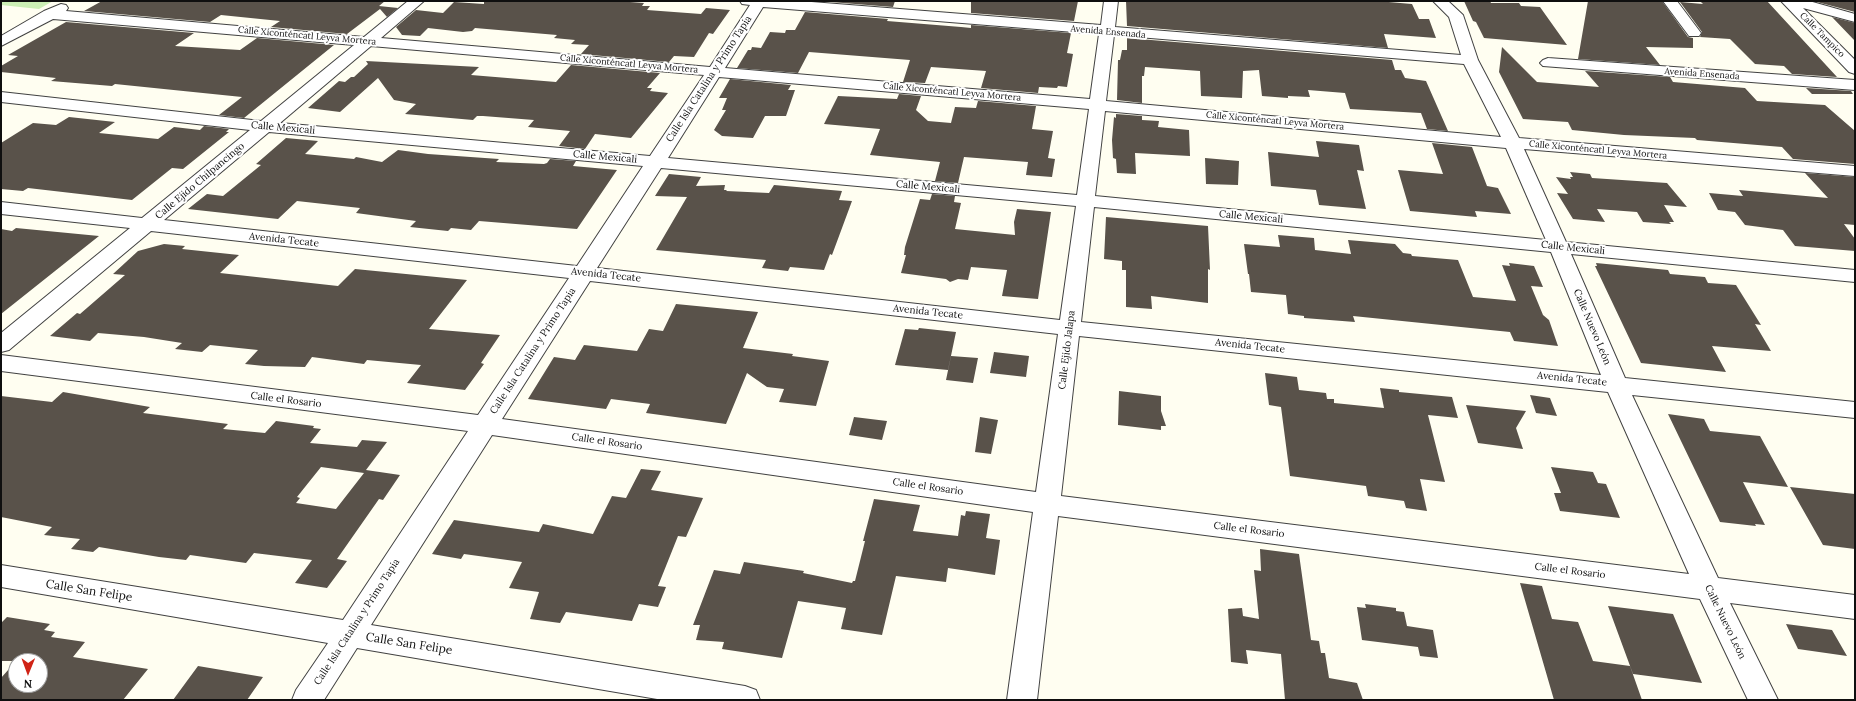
<!DOCTYPE html>
<meta charset="utf-8">
<style>
body{margin:0}
#map{position:relative;width:1856px;height:701px;overflow:hidden;background:#fffef1;font-family:Lora,serif}
canvas{display:block}
.frame{position:absolute;inset:0;border:2px solid #0f0f0f;pointer-events:none}
.north{position:absolute;left:8px;top:653px;width:40px;height:40px;box-sizing:border-box;background:#fff;border:1px solid #9f9f9f;border-radius:50%;rotate:181deg;font-size:11px;font-weight:700;line-height:16px;text-align:center;color:#0f0f0f}
.north::after{content:'';display:block;margin:auto;width:14px;height:18px;background:#d02316;clip-path:polygon(50% 0,100% 100%,50% 72%,0 100%)}
</style>
<div id="map">
<canvas width="1856" height="701"></canvas>
<div class="frame"></div>
<div class="north">N</div>
</div>
<script>
const c = document.querySelector('canvas').getContext('2d');
c.lineJoin = 'round';
function paint(path, color) { c.fillStyle = color; c.fill(path, 'evenodd'); }
const shape = rows => new Path2D(rows.map(r => 'M' + r).join(''));
function strokePath(path, color, width, dash) { c.strokeStyle = color; c.lineWidth = width; c.lineCap = dash ? 'butt' : 'round'; c.setLineDash(dash || []); c.stroke(path); }
function label(font, color, halo, rows, align = 'center') {
  c.font = font + ' Lora,serif'; c.lineWidth = 4; c.setLineDash([]); c.textBaseline = 'middle'; c.strokeStyle = halo; c.fillStyle = color; for (const [text, x, y, turn = 0] of rows) {
    c.save(); c.translate(x, y); c.rotate((+turn || 0) * Math.PI / 180); c.textAlign = isNaN(turn) ? turn : align; if (halo) c.strokeText(text, 0, 0); c.fillText(text, 0, 0); c.restore();
  }
}
const green = shape([
 [1,1,53,1,39,9,1,5]
]);
const building = shape([
 [102,1,385,1,379,6,398,8,387,17,380,9,347,34,271,27,280,21,221,15,210,22,84,11],
 [484,1,616,1,644,3,642,6,650,6,647,10,701,14,706,8,730,10,713,34,709,33,694,57,674,56,669,62,581,54,589,45,571,44,575,40,554,38,557,35,475,28,472,31,463,32,428,28,420,36,402,35,396,27,416,10,443,13,454,2,484,4],
 [818,1,895,1,893,7],
 [971,1,1078,1,1074,21,971,13],
 [1126,1,1377,1,1412,4,1419,19,1429,19,1436,38,1384,34,1388,48,1127,26],
 [1464,1,1490,1,1491,3,1519,3,1521,6,1540,7,1567,45,1484,38,1476,22,1473,21],
 [1588,1,1662,1,1688,37,1693,38,1693,48,1646,47,1660,65,1578,59],
 [1700,1,1767,1,1837,77,1792,74,1784,66,1755,64,1730,39,1700,37,1702,32,1680,2,1703,4],
 [1817,1,1855,1,1855,12,1817,2],
 [805,12,888,19,887,21,961,27,971,28,971,25,1071,33,1067,53,1073,54,1067,87,1058,86,1057,88,1039,87,1038,93,981,88,986,71,931,67,925,83,903,82,910,60,809,52,798,73,737,68,748,50,751,50,752,47,761,48,770,32,785,33,786,30,795,30],
 [1832,17,1855,23,1855,41],
 [66,22,194,33,175,46,240,50,257,38,334,45,244,118,219,115,242,97,115,84,112,86,51,81,56,78,1,72,1,66,18,56,8,55],
 [1127,38,1392,60,1395,70,1401,70,1405,78,1426,81,1448,131,1427,129,1421,113,1350,109,1345,93,1308,90,1310,97,1288,96,1288,98,1262,96,1259,70,1243,71,1242,98,1201,96,1200,71,1145,67,1144,76,1142,76,1142,103,1117,100,1118,60,1120,60,1122,50,1127,50],
 [1502,47,1537,82,1599,87,1585,71,1670,77,1673,82,1745,88,1757,101,1825,105,1855,131,1855,164,1793,159,1782,147,1697,140,1695,138,1624,135,1572,130,1568,122,1523,119,1499,72],
 [366,61,479,67,471,75,556,82,571,65,660,73,647,88,652,88,650,91,668,93,631,138,595,134,585,149,559,146,570,131,528,127,534,120,483,116,477,116,473,120,405,114,416,104,394,100,378,78,340,112,308,108,339,81,345,82,351,77,354,77,368,64],
 [730,79,791,85,788,90,795,90,786,116,765,116,753,138,722,136,714,130,726,110,722,110,727,98,719,98],
 [1806,88,1851,91,1853,94,1812,94],
 [899,94,921,96,916,110,928,121,951,123,955,107,976,108,978,101,1036,106,1032,129,1053,131,1048,158,1055,159,1052,177,1026,175,1028,162,964,157,958,183,935,181,940,162,870,155,880,129,824,124,838,96,897,99],
 [1116,114,1142,116,1142,120,1159,121,1158,127,1189,130,1190,156,1135,153,1136,174,1117,173,1116,159,1113,158,1112,140,1114,117,1116,118],
 [69,117,115,122,99,133,158,139,174,127,200,130,204,126,229,129,226,132,229,132,183,169,172,168,132,200,28,188,23,191,1,189,1,143,33,123,56,125],
 [286,138,318,141,305,154,354,159,356,157,382,162,398,150,428,154,499,159,496,162,544,164,547,163,550,159,576,161,573,166,617,170,577,229,479,221,471,230,451,228,448,231,410,227,416,221,356,213,360,208,297,201,278,219,188,209,207,194,223,196,261,165,256,164],
 [1316,141,1359,145,1364,171,1357,170,1366,209,1319,205,1316,190,1271,186,1268,152,1319,157],
 [1432,143,1472,147,1487,186,1498,188,1511,214,1475,211,1477,217,1410,211,1398,170,1443,174],
 [1205,158,1239,161,1238,185,1206,184],
 [1570,172,1590,174,1592,178,1667,183,1687,207,1664,205,1674,222,1669,222,1671,224,1643,222,1637,212,1597,209,1605,222,1573,219,1557,193,1568,194,1556,177,1571,179,1570,177,1573,177],
 [1805,173,1855,177,1855,225,1844,224,1855,239,1855,251,1795,246,1783,230,1745,225,1735,212,1718,210,1709,193,1743,196,1739,190,1828,198],
 [669,174,701,177,696,186,725,185,724,190,727,190,726,191,769,193,774,185,842,191,839,200,852,201,832,255,830,254,824,270,790,267,788,271,762,268,766,260,656,250,687,197,655,196],
 [932,194,955,196,954,202,961,203,955,229,1015,235,1014,222,1017,209,1051,212,1038,299,1002,296,1007,270,971,267,968,280,958,279,950,282,946,279,901,273,906,255,904,255,905,247,920,199,930,200],
 [1106,217,1208,226,1210,270,1208,269,1208,303,1151,296,1152,309,1126,307,1126,270,1122,270,1122,261,1104,259],
 [16,228,99,236,1,314,1,229,12,231],
 [1278,235,1314,238,1315,250,1351,254,1348,240,1395,244,1403,253,1411,254,1412,256,1458,260,1473,297,1516,301,1502,265,1510,266,1509,263,1534,266,1543,287,1531,286,1543,315,1549,320,1558,346,1514,341,1510,332,1353,316,1355,322,1304,318,1304,316,1288,314,1286,295,1251,292,1249,274,1248,274,1244,244,1280,247],
 [164,244,185,246,182,249,239,255,220,273,338,286,355,269,467,280,429,329,500,335,481,363,484,364,465,390,407,383,421,365,367,360,364,364,312,357,305,367,264,366,245,364,258,350,210,345,202,352,175,349,182,343,144,337,98,333,90,341,50,336,77,313,80,314,125,275,113,274,138,251],
 [1596,263,1668,270,1670,274,1705,277,1708,283,1736,285,1761,325,1755,324,1771,351,1712,346,1726,372,1641,363,1595,266,1597,266],
 [676,304,758,312,743,348,793,354,792,356,829,361,816,406,779,402,784,389,767,387,747,373,726,424,646,413,650,404,611,399,606,409,528,399,554,357,575,360,584,345,637,351,649,329,663,331],
 [919,328,956,332,948,370,895,365,905,329,918,330],
 [994,352,1029,356,1026,377,990,373],
 [951,356,978,358,973,383,946,380],
 [1265,373,1297,377,1299,390,1326,393,1327,399,1334,399,1334,403,1384,408,1380,388,1399,390,1399,392,1452,397,1458,418,1428,415,1445,482,1420,479,1427,511,1406,508,1404,501,1368,496,1366,486,1290,476,1281,407,1269,405],
 [1119,391,1161,396,1161,411,1166,426,1161,426,1161,430,1118,425],
 [63,392,150,407,143,413,228,424,223,429,265,433,276,421,314,426,313,428,321,429,310,443,357,447,362,440,387,442,366,470,400,475,383,500,379,499,337,559,347,561,327,588,295,583,312,560,254,553,246,563,190,555,186,560,159,557,99,547,93,552,71,549,80,539,44,535,52,527,1,517,1,396,52,402],
 [321,467,364,473,336,509,296,503,300,498,297,497],
 [1530,395,1550,398,1557,416,1536,413],
 [1466,405,1526,411,1516,428,1523,449,1478,443],
 [1668,414,1704,419,1710,431,1760,436,1788,487,1743,482,1765,525,1755,524,1756,526,1720,522],
 [854,417,887,421,882,440,849,435],
 [980,417,998,420,991,454,975,452],
 [1551,467,1593,472,1598,483,1606,484,1620,518,1560,511,1554,493,1561,493],
 [641,469,661,471,651,490,703,498,686,537,678,536,658,586,666,587,658,607,639,604,632,621,566,612,560,623,530,619,539,592,509,588,522,562,464,554,461,559,432,554,454,520,539,532,543,524,593,534,612,496,626,498],
 [1790,487,1855,494,1855,549,1823,545],
 [874,499,920,505,913,531,958,536,961,515,965,516,966,511,990,514,986,538,1000,540,995,575,948,568,946,582,896,576,882,635,841,629,846,608,798,601,782,658,722,649,724,642,696,640,700,625,693,625,714,570,740,574,744,562,804,571,803,573,852,583,853,581,855,581,865,541,863,541],
 [1260,549,1299,554,1311,640,1319,641,1321,653,1325,653,1329,678,1357,683,1363,700,1285,700,1281,654,1246,650,1248,664,1231,662,1228,609,1242,608,1243,616,1259,619,1254,570,1261,571],
 [1520,583,1542,586,1552,619,1578,622,1593,661,1630,666,1642,700,1554,700],
 [1365,604,1396,608,1396,611,1404,612,1407,626,1433,630,1438,658,1420,656,1418,647,1362,640,1357,607,1366,608],
 [1608,606,1673,614,1702,683,1633,674],
 [7,617,50,624,44,630,55,632,51,637,85,642,73,657,148,669,123,700,1,700,1,678,16,661,16,685,40,685,40,661,1,661,1,623],
 [1786,624,1832,630,1847,656,1798,649],
 [198,666,263,677,247,700,173,700]
]);
const minor = shape([
 [408,1,424,1,381,38,710,67,750,5,742,4,740,1,799,1,1101,25,1104,1,1118,1,1115,27,1461,55,1449,17,1433,1,1448,1,1463,15,1478,60,1519,138,1855,166,1855,176,1524,149,1566,242,1855,270,1855,282,1571,254,1625,378,1855,402,1855,418,1632,395,1718,578,1855,595,1855,619,1730,603,1778,700,1748,700,1700,599,1058,516,1037,700,1007,700,1033,512,492,435,371,625,745,686,756,690,760,700,663,700,357,648,324,700,292,700,296,690,328,643,1,587,1,565,343,620,468,431,1,371,1,355,478,415,569,278,151,231,9,350,1,352,1,333,130,228,1,214,1,202,142,218,250,130,1,102,1,92,261,121,354,45,53,19,1,46,1,36,44,11,61,4,66,5,68,8,66,11,364,37,408,1],
 [763,7,1099,34,1090,99,725,68,763,7],
 [1114,35,1464,64,1501,137,1106,101,1114,35],
 [371,46,704,75,650,156,280,123,371,46],
 [719,77,1089,109,1077,195,668,158,719,77],
 [1105,111,1506,148,1546,240,1095,196,1105,111],
 [269,132,643,166,577,266,164,220,269,132],
 [661,168,1076,206,1060,320,597,268,661,168],
 [1094,207,1551,252,1601,375,1081,322,1094,207],
 [590,281,1058,334,1036,492,502,419,590,281],
 [1079,336,1608,392,1689,574,1061,496,1079,336],
 [1663,1,1677,1,1701,33,1699,36,1689,36,1663,1],
 [1781,1,1809,1,1855,14,1855,22,1803,8,1855,60,1855,74,1849,72,1781,1],
 [1548,58,1855,80,1855,90,1543,66,1540,63,1543,60,1548,58]
]);
const farStreetnames = [
 ["Avenida Ensenada",1108,32,5],
 ["Calle Tampico",1822,35,45],
 ["Calle Xiconténcatl Leyva Mortera",307,36,5],
 ["Calle Xiconténcatl Leyva Mortera",629,64,5],
 ["Avenida Ensenada",1702,74,4],
 ["Calle Xiconténcatl Leyva Mortera",952,92,5],
 ["Calle Xiconténcatl Leyva Mortera",1275,121,5],
 ["Calle Xiconténcatl Leyva Mortera",1598,150,5]
];
const streetNames = [
 ["Calle Isla Catalina y Primo Tapia",709,79,-57],
 ["Calle Mexicali",283,128,5],
 ["Calle Mexicali",605,157,5],
 ["Calle Ejido Chilpancingo",200,181,-40],
 ["Calle Mexicali",928,187,5],
 ["Calle Mexicali",1251,217,5],
 ["Avenida Tecate",284,240,6],
 ["Calle Mexicali",1573,248,6],
 ["Avenida Tecate",606,275,6],
 ["Avenida Tecate",928,312,6],
 ["Calle Nuevo León",1592,327,67],
 ["Avenida Tecate",1250,346,6],
 ["Calle Ejido Jalapa",1067,350,-83],
 ["Calle Isla Catalina y Primo Tapia",533,351,-57],
 ["Avenida Tecate",1572,379,6],
 ["Calle el Rosario",286,400,7],
 ["Calle el Rosario",607,442,8],
 ["Calle el Rosario",928,487,8],
 ["Calle el Rosario",1249,530,7],
 ["Calle el Rosario",1570,571,7],
 ["Calle Isla Catalina y Primo Tapia",357,622,-57],
 ["Calle Nuevo León",1725,622,64]
];
const nearStreetnames = [
 ["Calle San Felipe",89,591,9],
 ["Calle San Felipe",409,644,9]
];
paint(green, '#ccefb5');
paint(building, '#59524a');
strokePath(minor, '#424242', 2);
paint(minor, '#fff');
label('9px', '#0f0f0f', '#fff', farStreetnames);
label('10px', '#0f0f0f', '#fff', streetNames);
label('12px', '#0f0f0f', '#fff', nearStreetnames);
</script>
